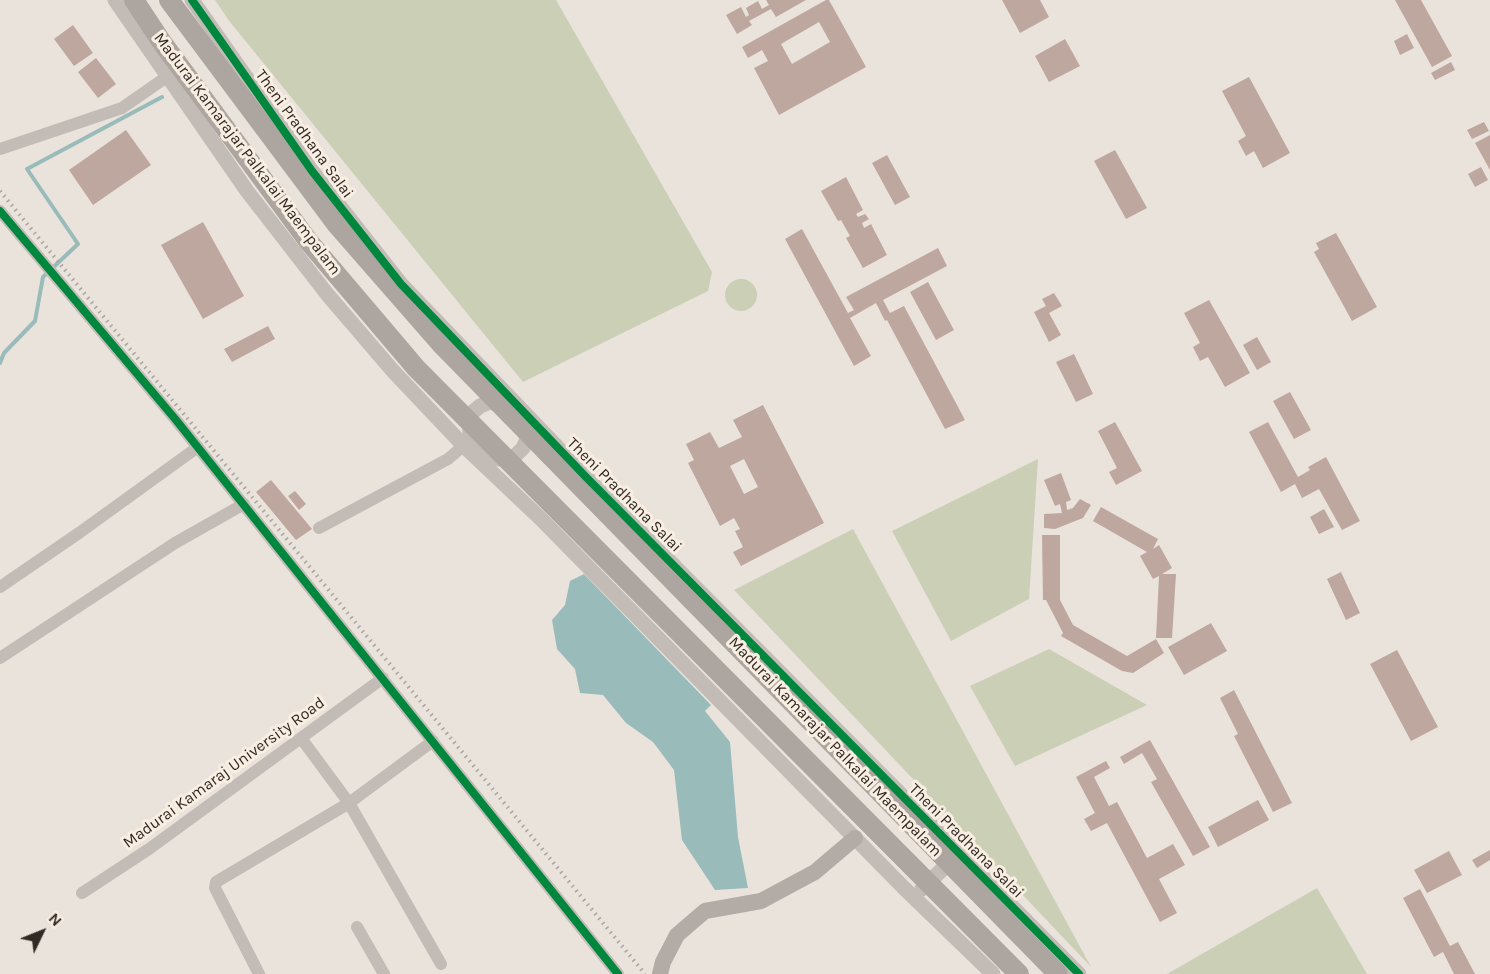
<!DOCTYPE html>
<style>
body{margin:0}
#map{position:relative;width:1490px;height:974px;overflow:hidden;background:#eae3dc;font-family:Karla,sans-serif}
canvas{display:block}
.north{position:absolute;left:12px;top:902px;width:60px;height:60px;-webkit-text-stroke:4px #f8eee2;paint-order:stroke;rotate:47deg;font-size:16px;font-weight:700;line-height:24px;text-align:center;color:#322925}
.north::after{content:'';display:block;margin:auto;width:21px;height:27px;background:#322925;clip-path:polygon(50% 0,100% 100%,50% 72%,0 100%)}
</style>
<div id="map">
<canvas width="1490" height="974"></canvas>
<div class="north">N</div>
</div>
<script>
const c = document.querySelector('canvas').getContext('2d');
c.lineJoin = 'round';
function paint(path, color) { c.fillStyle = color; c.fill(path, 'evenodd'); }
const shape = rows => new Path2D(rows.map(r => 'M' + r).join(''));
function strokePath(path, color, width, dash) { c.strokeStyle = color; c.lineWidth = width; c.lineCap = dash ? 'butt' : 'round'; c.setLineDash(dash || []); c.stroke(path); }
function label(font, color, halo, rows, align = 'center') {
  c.font = font + ' Karla,sans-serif'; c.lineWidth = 6; c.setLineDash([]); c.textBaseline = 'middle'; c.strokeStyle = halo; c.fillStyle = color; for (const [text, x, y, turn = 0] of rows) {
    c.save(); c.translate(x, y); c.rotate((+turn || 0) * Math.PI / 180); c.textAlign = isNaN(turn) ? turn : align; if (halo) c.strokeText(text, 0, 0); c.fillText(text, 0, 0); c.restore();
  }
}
const green = shape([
 [215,0,556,0,712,272,708,291,523,382,230,22],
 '725 295a16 16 0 1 1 32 0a16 16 0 1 1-32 0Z',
 [1038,459,1029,599,951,641,892,531],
 [853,529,1091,967,734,590],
 [1049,649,1147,705,1015,766,970,686],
 [1317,888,1367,974,1167,974]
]);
const water = shape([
 [584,574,711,705,705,711,730,742,738,837,748,888,715,890,682,840,674,770,653,742,626,723,603,695,580,693,575,669,557,649,552,620,565,605,570,581]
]);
const stream = shape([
 [0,363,4,353,35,321,43,277,78,244,27,169,162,97]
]);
const building = shape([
 [766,0,806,0,776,17,771,9,749,21,752,25,737,34,726,15,741,7,746,17,749,15,746,8,758,1,762,9,769,5],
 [826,0,829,0,866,67,779,115,754,68,768,61,762,50,748,58,742,47],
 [819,22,830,42,792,64,781,44],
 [1002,0,1040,0,1049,17,1020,33],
 [1395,0,1421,0,1452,56,1432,67],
 [73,25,93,53,74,66,54,39],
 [1407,34,1414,48,1400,55,1394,41],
 [1065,39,1080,66,1049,82,1035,56],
 [96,58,116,84,98,98,78,72],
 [1451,62,1455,70,1435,80,1431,73],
 [1249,77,1290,153,1263,168,1254,151,1246,156,1238,141,1246,136,1222,91],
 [1484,122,1489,131,1472,139,1467,130],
 [126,130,151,165,93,205,69,170],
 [1490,135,1490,170,1475,143],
 [1115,150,1147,208,1126,219,1094,161],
 [887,155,910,197,895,205,872,163],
 [1481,167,1488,180,1475,187,1468,174],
 [846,177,863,210,856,214,858,217,865,214,869,219,862,223,864,228,871,224,887,255,863,268,846,238,850,236,841,220,838,221,821,191],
 [203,222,244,296,203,319,161,245],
 [802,229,848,313,854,310,846,297,938,248,947,266,883,300,890,313,904,306,965,420,945,429,887,320,885,321,876,303,850,318,871,356,854,366,785,239],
 [1336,233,1377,307,1352,321,1314,252,1319,249,1316,243],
 [928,282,954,330,936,340,910,292],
 [1054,293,1062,306,1049,313,1061,335,1049,342,1034,312,1046,306,1042,299],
 [1209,300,1250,373,1225,387,1208,357,1200,361,1193,347,1200,343,1184,313],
 [268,326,275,339,232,362,224,349],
 [1257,337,1271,362,1257,370,1243,345],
 [1074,354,1093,394,1076,402,1056,362],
 [1290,392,1311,430,1294,439,1273,401],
 [763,405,824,523,741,566,733,552,743,547,735,531,740,529,734,518,720,526,688,463,694,460,686,444,710,432,719,448,742,437,733,420],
 [744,459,758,487,744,494,730,466],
 [1115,422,1142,471,1116,485,1109,472,1117,468,1098,431],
 [1268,422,1298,477,1310,470,1308,467,1326,457,1360,521,1342,530,1319,489,1302,498,1295,484,1281,492,1249,432],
 [1061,473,1071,500,1066,502,1067,510,1073,508,1080,499,1091,505,1083,518,1055,529,1044,528,1044,514,1062,513,1060,504,1055,506,1044,480],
 [271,480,312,529,296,540,256,492],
 [295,491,306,504,299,510,288,496],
 [1101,507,1158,539,1153,549,1159,545,1172,568,1162,574,1176,574,1172,638,1156,638,1159,576,1153,579,1140,556,1147,552,1093,521],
 [1324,509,1334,527,1319,534,1310,517],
 [1042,535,1060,535,1060,600,1073,625,1127,656,1156,639,1164,653,1133,673,1122,671,1061,636,1063,633,1046,600,1043,600],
 [1341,572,1360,613,1346,620,1327,579],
 [1211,623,1227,651,1184,675,1168,647],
 [1397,650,1438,727,1411,741,1370,664],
 [1234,690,1292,803,1273,812,1234,736,1238,734,1220,698],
 [1150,740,1210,847,1193,856,1151,782,1157,779,1142,753,1124,764,1120,757],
 [1106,761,1110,768,1094,777,1109,806,1117,802,1147,858,1173,844,1185,865,1159,879,1177,913,1160,922,1107,823,1091,831,1084,819,1095,813,1076,777],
 [1258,800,1269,820,1218,847,1208,827],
 [1490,850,1490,860,1477,868,1472,860],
 [1449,851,1462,875,1427,893,1414,870],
 [1420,889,1450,946,1458,942,1475,974,1454,974,1443,952,1434,957,1403,898]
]);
const minor = shape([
 [0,149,122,108,168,76],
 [0,211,176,420,618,974],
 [319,528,448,459,470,440],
 [0,587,79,533,198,447],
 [0,658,175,543,244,504],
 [301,738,349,803,441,964],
 [82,893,149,849,383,678],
 [357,927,384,974],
 [259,974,215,888,216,882,349,803,433,741]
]);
const tertiary = shape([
 [115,0,247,191,327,294,393,371,464,446,540,518,904,888,993,974],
 [192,0,312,171,401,284,585,476,1079,974],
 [490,402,501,405,515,415,524,427,527,439,523,448,515,456,507,460,493,458,481,448,470,433,469,421,473,412,480,406,490,402],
 [922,889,957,855]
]);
const secondary = shape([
 [660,974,663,962,677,935,705,911,761,901,815,872,855,838]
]);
const trunk = shape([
 [134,0,161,41,309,242,416,368,1019,974],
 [169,0,337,225,441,344,1058,974]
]);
const rail = shape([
 [0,191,645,974]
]);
const cycleway = shape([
 [192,0,312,171,401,284,585,476,1079,974],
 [0,211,176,420,618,974]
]);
const streetNames = [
 ["Theni Pradhana Salai",304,134,54],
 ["Madurai Kamarajar Palkalai Maempalam",247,154,53],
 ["Theni Pradhana Salai",624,495,45],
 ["Madurai Kamarajar Palkalai Maempalam",835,747,46],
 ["Madurai Kamaraj University Road",224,773,-36],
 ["Theni Pradhana Salai",966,841,45]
];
paint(green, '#cbcfb6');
paint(water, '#99bbba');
strokePath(stream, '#99bbba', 4);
paint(building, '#bda79e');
strokePath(minor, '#c2bbb6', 12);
strokePath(tertiary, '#c2bbb6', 15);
strokePath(secondary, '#b3aba6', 16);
strokePath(trunk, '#ada6a0', 20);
strokePath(rail, '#aaa4a0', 4, [1.5, 4.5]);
strokePath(cycleway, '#00873e', 8);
label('16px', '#322925', '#f8eee2', streetNames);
</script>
